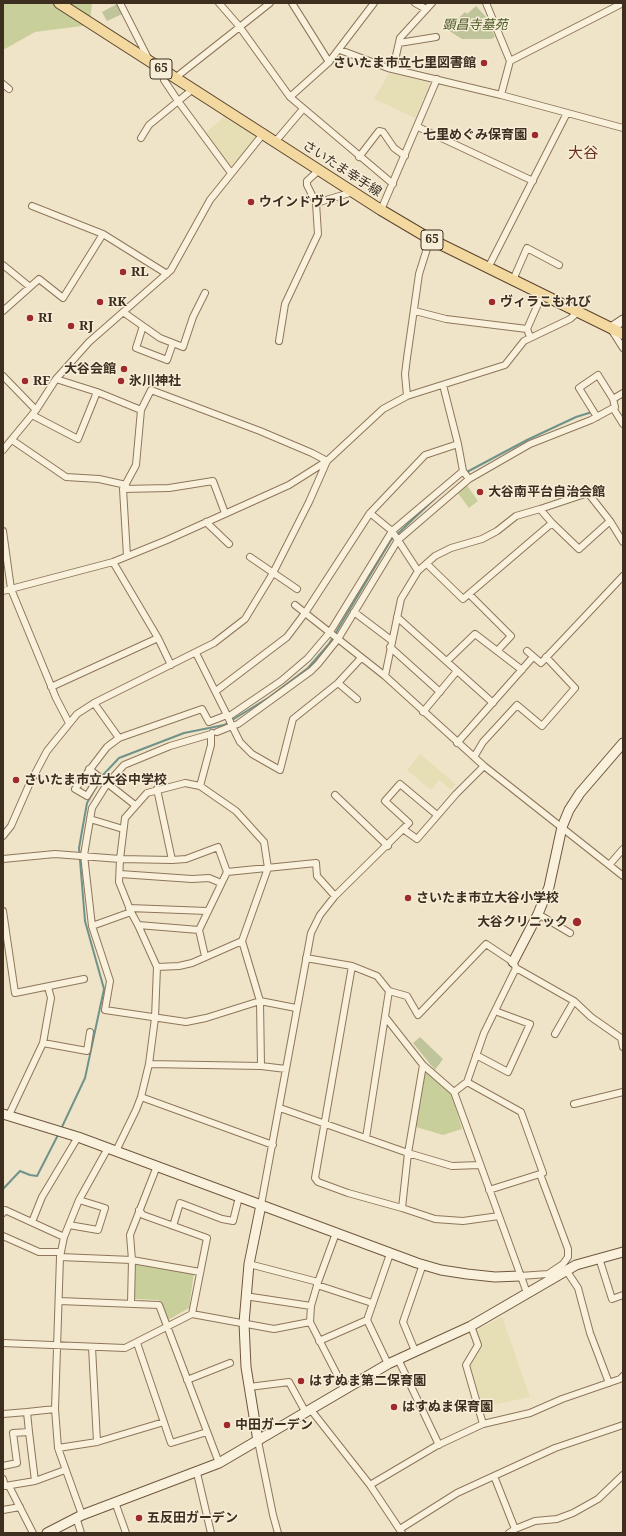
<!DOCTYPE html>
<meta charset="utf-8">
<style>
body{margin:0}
#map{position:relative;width:626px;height:1536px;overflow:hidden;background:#f0e4c8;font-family:"Noto Serif",serif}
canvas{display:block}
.frame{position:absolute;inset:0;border:4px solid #3d2e20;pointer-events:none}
</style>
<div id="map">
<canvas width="626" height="1536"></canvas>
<div class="frame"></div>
</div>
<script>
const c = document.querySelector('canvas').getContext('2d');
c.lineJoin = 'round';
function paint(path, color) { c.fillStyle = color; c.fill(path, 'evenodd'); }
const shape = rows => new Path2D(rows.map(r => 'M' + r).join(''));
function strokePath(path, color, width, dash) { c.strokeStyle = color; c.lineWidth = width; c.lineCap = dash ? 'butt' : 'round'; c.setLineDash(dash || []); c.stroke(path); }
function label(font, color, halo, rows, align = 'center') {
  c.font = font + ' "Noto Serif","Noto Sans JP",serif'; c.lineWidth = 3; c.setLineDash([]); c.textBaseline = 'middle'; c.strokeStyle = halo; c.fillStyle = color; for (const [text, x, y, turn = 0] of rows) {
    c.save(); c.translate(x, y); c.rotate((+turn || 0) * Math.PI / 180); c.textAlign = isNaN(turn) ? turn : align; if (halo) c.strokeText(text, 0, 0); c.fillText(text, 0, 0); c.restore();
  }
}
const farmland = shape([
 [389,73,428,82,430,85,415,118,374,99],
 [226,115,255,134,256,137,231,168,205,134],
 [420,754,456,784,451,790,439,780,431,790,407,770],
 [502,1317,530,1397,481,1407,469,1365,480,1345,475,1331]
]);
const green = shape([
 [3,3,92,3,90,25,35,32,3,50],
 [466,484,478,501,469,508,457,492],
 [425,1072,450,1090,462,1129,443,1135,416,1127],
 [137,1263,194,1272,189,1308,170,1319,166,1318,159,1300,135,1299,133,1297,134,1265]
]);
const cemetery = shape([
 [117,4,122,14,107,21,102,12],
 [476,6,486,17,495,37,491,39,462,39,446,29,465,12,467,14],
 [420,1037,443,1059,435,1070,413,1043]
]);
const stream = shape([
 [620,398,623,397],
 [465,473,527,440,576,417,592,412],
 [102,776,119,758,184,733,224,725,268,698,308,668,329,644,391,540,443,491],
 [61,1129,85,1078,104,989,85,921,79,848,87,803,96,787],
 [3,1189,20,1171,30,1175,37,1176,59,1133]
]);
const street = shape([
 [120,3,149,60],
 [219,3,239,26,290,97,393,184],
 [292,3,329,62],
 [415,3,426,9],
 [486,3,510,61,501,95],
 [399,43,436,37],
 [340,50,388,68,501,95,623,128],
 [510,61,623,3],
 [393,69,400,38,432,3],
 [165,72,164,80,178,101,231,173],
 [175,78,270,3],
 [3,84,9,89],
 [290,97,329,62,374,3],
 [418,127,533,181],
 [141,138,149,125,193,89],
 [275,142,303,109],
 [359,157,379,131,383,132,394,148,405,156],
 [316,203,353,192],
 [32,206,103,234],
 [381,210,437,79],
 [3,265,30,287],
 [488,268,567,113],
 [513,280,527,248,559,265],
 [3,311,39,279,63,298,103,234,167,274],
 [415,311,446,319,527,329],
 [123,312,160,338,183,347,193,317,205,293],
 [143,326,136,348,167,360,173,343],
 [611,329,623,348],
 [530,337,527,329,542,295],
 [279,341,285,304,318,234,316,203,307,185,307,181,319,170],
 [3,376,36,410],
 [56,379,97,392,141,410,151,390,260,431,312,453,327,461],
 [443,385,458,444],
 [407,396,405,374,407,358,419,274,430,239],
 [613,408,623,424],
 [32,415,78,439,97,392],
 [597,417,579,388,598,375,613,399],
 [12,440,66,477,99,479,126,485],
 [3,450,36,410,56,379,89,342,171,270,210,200,263,134],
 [123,489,169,488,213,481,225,513],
 [540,509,588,493,610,521],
 [370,513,392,531,418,571,435,556,451,548,482,539,497,531,516,516,540,509,552,523,579,549,610,521,623,542],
 [206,522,229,544],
 [3,531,11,589,56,698,69,723],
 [127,556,123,489,136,465,141,410],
 [250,557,297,589],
 [113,562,158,638,171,665],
 [427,564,463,599,552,523],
 [3,591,113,562,167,540,289,485,327,461,383,409,407,396,505,365,524,341,570,319,578,312],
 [470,595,511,636,497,651],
 [295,605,385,676,484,766,623,876],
 [354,612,391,640],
 [397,617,493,703],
 [390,647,440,692],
 [527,651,541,663,623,576],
 [196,653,228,717],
 [361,658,338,683,293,719,280,770,252,754,240,742,232,726,238,724,311,671,318,664,338,639,398,540,469,479,530,444,591,420,615,407,613,399,623,393],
 [447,661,475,634,522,670],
 [385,676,401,599,418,571],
 [338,683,357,699],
 [51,687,158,638],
 [216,691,287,637,305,613,370,513,425,455,458,444,463,471,469,479],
 [94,703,119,738],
 [423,712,457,671],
 [217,732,232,726,228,717,281,681,308,658,330,632,392,531,463,471],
 [211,734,170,746,124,765,107,784,92,808,84,855,92,926,110,981,105,1010,186,1022,206,1018,260,1001,296,1008],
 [457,743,533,657],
 [474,757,483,742,517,705,542,726,575,688,546,657],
 [89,769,135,805],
 [99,777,87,796,75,789,107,747,119,738,202,709,209,722,227,715],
 [200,786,211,745,211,734,212,733],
 [157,789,172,860],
 [335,795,388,846],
 [90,819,123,829],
 [403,829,409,823,385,801,400,784,437,815],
 [3,836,11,826,29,785,47,751,77,714,94,703,214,643,245,619,273,573,309,502,327,461],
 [3,859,55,854,120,859,172,860,186,859,218,847,227,872,199,930,138,925],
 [610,864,623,849],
 [227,872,316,863,317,876,335,896],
 [120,874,192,879,209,878,221,883],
 [129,908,207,911],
 [3,911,15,993,84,979],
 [538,914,570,933],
 [92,926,131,912],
 [199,930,205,956],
 [306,958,352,966,377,976,389,991,407,996,418,1015,486,944,513,962,516,968,574,1001,591,1017,621,1038,623,1047],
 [352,966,315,1178,318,1182,348,1193,402,1208],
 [157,967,179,966,192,963,242,941],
 [386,1018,423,1065,454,1092,527,1293],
 [555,1034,574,1001],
 [43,1043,87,1051,90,1032],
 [476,1055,508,1072,530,1024,495,1011],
 [149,1064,261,1066,286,1069],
 [423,1065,408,1153,402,1208,435,1219,463,1221,499,1216],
 [467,1082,521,1112,543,1173,489,1190],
 [454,1092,467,1082,484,1033,516,968],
 [141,1097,273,1145],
 [574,1104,623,1092],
 [280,1108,408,1153,452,1166,480,1165],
 [9,1115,43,1043,51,998,48,987],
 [366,1138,389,991],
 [116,1151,136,1110,141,1097,149,1064,155,1018,157,967,138,925,131,912,119,882,120,859,125,818,147,793,185,783,200,786,236,811,264,842,268,868,242,941,260,1001,261,1066],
 [261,1205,311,933,320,915,335,896,403,829,417,839,456,794,484,766],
 [139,1210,143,1215,207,1238,192,1314],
 [3,1213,5,1210,64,1237],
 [32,1222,42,1197,78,1137],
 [69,1225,98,1230,105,1208,79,1200],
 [173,1226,180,1203,222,1219,233,1221,239,1197],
 [336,1233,318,1282,311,1306,310,1322,345,1390],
 [3,1236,39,1252,60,1252],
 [60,1257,64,1237,79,1200,108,1148],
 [599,1258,612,1299,623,1295],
 [249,1264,318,1282],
 [566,1270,578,1288,590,1333,609,1383],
 [520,1276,548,1274,563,1264,568,1257,568,1249,540,1174],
 [317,1285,372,1303],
 [245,1296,311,1306],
 [59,1301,159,1305,219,1463],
 [131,1303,132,1260,130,1235,157,1166],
 [471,1326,478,1345,466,1365,483,1424],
 [319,1341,367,1320],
 [3,1343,125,1348,192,1314,274,1329,310,1322],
 [137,1343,171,1443,207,1432],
 [92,1347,97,1442],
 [415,1351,403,1322,423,1264],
 [398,1359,439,1445],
 [388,1364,367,1320,390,1254],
 [187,1380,230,1363],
 [249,1387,289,1382,306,1413],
 [311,1410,370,1485,402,1533],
 [3,1414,27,1412],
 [29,1432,27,1412,55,1409],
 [258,1441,273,1515,278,1533],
 [58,1448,97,1442,164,1422],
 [3,1466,17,1463,13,1433,29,1432,35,1481],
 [197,1473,211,1533],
 [494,1476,515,1529],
 [3,1479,5,1486,35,1481,65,1470],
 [370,1485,436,1446,483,1424,530,1413,562,1399,620,1379,623,1376],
 [9,1486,33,1533],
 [115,1502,126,1533],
 [3,1510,20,1507],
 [82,1515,58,1448,55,1409,60,1257,132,1260,200,1272],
 [76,1517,81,1533],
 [400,1529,457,1493,555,1448,623,1425],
 [509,1533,515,1529,535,1521,557,1519,573,1513,598,1499,623,1475]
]);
const secondary = shape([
 [611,328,623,320],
 [513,962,538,914,549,887,562,827,569,810,580,793,623,743],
 [3,1114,78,1137,417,1263,441,1270,467,1274,495,1277,520,1276],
 [258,1441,246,1367,244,1323,249,1264,261,1205],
 [47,1533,82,1515,219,1463,388,1364,471,1326,576,1265,623,1252]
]);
const primary = shape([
 [59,3,381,210,430,239,623,334]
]);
const markers = [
 [484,63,4,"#9e2a2b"],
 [535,135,4,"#9e2a2b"],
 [251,202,4,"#9e2a2b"],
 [123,272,4,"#9e2a2b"],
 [100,302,4,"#9e2a2b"],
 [492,302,4,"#9e2a2b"],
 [30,318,4,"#9e2a2b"],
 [71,326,4,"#9e2a2b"],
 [124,369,4,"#9e2a2b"],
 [25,381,4,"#9e2a2b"],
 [121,381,4,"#9e2a2b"],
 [480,492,4,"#9e2a2b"],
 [16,780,4,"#9e2a2b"],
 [408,898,4,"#9e2a2b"],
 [577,922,5,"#9e2a2b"],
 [301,1381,4,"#9e2a2b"],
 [394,1407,4,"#9e2a2b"],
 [227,1425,4,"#9e2a2b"],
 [139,1518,4,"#9e2a2b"]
];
const shields = [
 [161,69,22],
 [432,240,22]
];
const shieldNames = [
 ["65",161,69],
 ["65",432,240]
];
const parkNames = [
 ["顕昌寺墓苑",475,25]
];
const poiNames = [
 ["さいたま市立七里図書館",476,63,"right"],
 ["七里めぐみ保育園",527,135,"right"],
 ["ウインドヴァレ",259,202],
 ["RL",131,272],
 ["RK",108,302],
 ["ヴィラこもれび",500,302],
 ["RI",38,318],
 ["RJ",79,326],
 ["大谷会館",116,369,"right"],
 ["RF",33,381],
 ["氷川神社",129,381],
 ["大谷南平台自治会館",488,492],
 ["さいたま市立大谷中学校",24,780],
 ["さいたま市立大谷小学校",416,898],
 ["大谷クリニック",568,922,"right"],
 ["はすぬま第二保育園",309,1381],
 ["はすぬま保育園",402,1407],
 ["中田ガーデン",235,1425],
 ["五反田ガーデン",147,1518]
];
const streetNames = [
 ["さいたま幸手線",342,169,33]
];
const quarterNames = [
 ["大谷",583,154]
];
paint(farmland, '#e6deb5');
paint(green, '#c9cf9b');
paint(cemetery, '#bfc49a');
strokePath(stream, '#6f938a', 2);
strokePath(street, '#8d765c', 8);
strokePath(secondary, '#6f573f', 11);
strokePath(primary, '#5b4430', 12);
strokePath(street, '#faf1dc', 6);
strokePath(secondary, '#faf1dc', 9);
strokePath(primary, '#f3d9a0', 10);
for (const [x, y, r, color] of markers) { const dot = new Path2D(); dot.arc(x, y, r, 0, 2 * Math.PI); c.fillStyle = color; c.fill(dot); strokePath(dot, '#f7eed8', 1.5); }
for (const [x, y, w] of shields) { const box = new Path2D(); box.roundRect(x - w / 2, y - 10, w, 20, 3); c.fillStyle = '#f7eed8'; c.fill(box); strokePath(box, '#3d2e20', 1); }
label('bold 12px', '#3d2e20', null, shieldNames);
label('italic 13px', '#4d5a26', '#f7eed8', parkNames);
label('bold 13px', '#3d2e20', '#f7eed8', poiNames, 'left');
label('13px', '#3d2e20', '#f7eed8', streetNames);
label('15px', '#6b2e1e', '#f7eed8', quarterNames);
</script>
